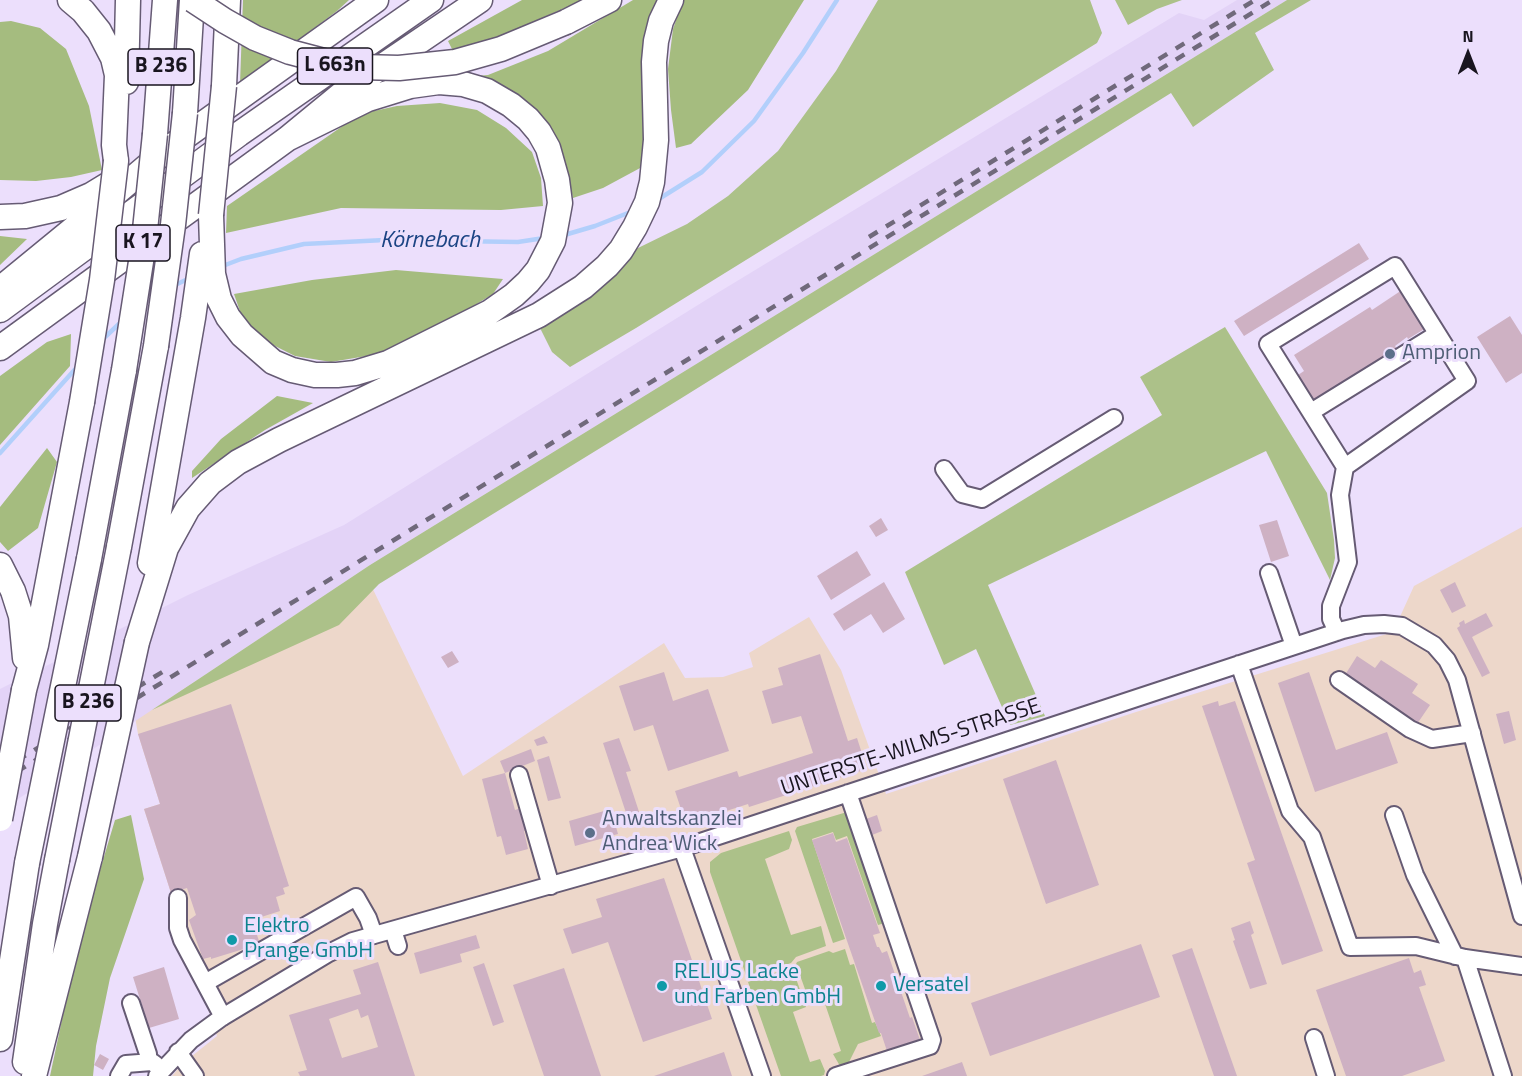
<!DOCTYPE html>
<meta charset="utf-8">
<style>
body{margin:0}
#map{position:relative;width:1522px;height:1076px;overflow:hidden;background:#ecdffc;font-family:"Titillium Web",sans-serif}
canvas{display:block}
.north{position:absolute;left:1438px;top:24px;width:60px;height:60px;-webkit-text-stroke:4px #ecdffc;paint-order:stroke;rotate:0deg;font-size:16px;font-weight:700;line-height:24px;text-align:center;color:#19151f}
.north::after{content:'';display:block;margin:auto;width:21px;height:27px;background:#19151f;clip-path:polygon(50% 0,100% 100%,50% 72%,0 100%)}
</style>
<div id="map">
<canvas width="1522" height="1076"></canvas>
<div class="north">N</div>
</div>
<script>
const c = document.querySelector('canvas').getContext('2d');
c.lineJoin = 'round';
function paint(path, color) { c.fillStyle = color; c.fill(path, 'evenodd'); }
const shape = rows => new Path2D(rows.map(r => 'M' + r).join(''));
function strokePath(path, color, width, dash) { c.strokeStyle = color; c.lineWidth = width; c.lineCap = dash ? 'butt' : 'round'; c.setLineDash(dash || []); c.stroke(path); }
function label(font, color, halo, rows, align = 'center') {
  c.font = font + ' "Titillium Web",sans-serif'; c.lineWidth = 6; c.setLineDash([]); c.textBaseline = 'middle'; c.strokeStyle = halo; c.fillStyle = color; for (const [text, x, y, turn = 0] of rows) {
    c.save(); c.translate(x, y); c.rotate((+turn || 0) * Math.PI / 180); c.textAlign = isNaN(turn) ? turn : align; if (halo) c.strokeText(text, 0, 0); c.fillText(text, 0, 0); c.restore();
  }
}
const commercial = shape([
 [1522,527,1522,1076,172,1076,182,1064,217,1036,144,809,160,804,138,734,135,717,369,581,463,776,664,643,685,678,723,677,753,667,749,653,809,617,841,670,886,794,1136,712,1393,632,1414,586]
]);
const built = shape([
 [1237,0,1287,0,370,565,0,811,0,689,188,595,344,525,714,295,1179,13,1204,20]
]);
const green = shape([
 [878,0,1090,0,1102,33,1097,43,636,328,570,367,552,352,540,328,578,305,604,284,636,249,687,224,728,196,778,151,836,71],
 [1115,0,1182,0,1157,9,1128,25],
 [1287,0,1311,0,1255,33,1274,70,1193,127,1171,93,680,399,379,584,339,625,152,710,370,565],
 [1225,327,1327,493,1334,540,1335,558,1330,580,1266,451,988,585,1045,716,1010,725,976,649,944,665,905,572,1162,415,1140,377],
 [847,812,885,923,878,925,847,836,836,840,833,832,812,839,845,939,833,943,795,831,797,827],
 [789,831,792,840,789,849,765,859,791,935,821,926,826,946,796,957,791,963,747,978,710,872,710,862,721,853],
 [845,949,850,965,854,964,872,1023,875,1022,881,1036,858,1044,849,1062,845,1066,840,1066,833,1054,841,1051,824,1001,811,1006,796,964,797,962,829,951,833,953],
 [792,967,806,1007,793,1012,810,1062,820,1059,825,1071,824,1075,821,1076,781,1076,748,982]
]);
const forest = shape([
 [243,0,349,0,337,11,240,84],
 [522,0,583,0,485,43,453,51,448,41],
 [633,0,657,0,651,21,646,147,642,167,603,188,573,198,569,179,554,143,465,77,488,75,548,51],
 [683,0,804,0,748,90,691,144,676,148,671,110,668,69,673,29],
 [11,21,40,28,66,49,89,106,102,170,71,177,36,181,0,180,0,22],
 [440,103,477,110,506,128,532,152,541,178,543,206,501,210,341,208,226,233,227,206,360,114,397,106],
 [0,236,27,239,0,265],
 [396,270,503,279,493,294,457,316,384,353,331,362,295,356,265,341,243,320,234,294,312,280],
 [71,334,70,366,0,445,0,376,47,342],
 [277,396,313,403,265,430,192,478,192,471,221,439],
 [47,448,57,462,38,528,8,551,0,542,0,507],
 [131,815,144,879,110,978,96,1046,93,1076,50,1076,79,940,115,820]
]);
const stream = shape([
 [654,202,702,172,754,121,803,53,837,0],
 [561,236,595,226,633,211],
 [220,267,241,259,304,244,385,240,518,242,544,238],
 [173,286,190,278],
 [102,340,122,321],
 [0,453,78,366]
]);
const building = shape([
 [1359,243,1369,259,1244,336,1234,321],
 [1402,290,1426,328,1408,339,1407,337,1395,346,1397,349,1314,401,1298,375,1304,371,1294,355,1370,307,1372,310],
 [1510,316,1522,335,1522,373,1506,383,1477,337],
 [881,518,888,530,876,537,869,526],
 [1277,520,1289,556,1271,562,1259,525],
 [857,551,871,575,831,600,817,576],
 [884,582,905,619,883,633,871,614,844,631,833,614],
 [1455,582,1466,606,1452,613,1440,590],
 [1486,613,1493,626,1472,637,1490,673,1482,677,1457,628,1460,626,1459,623,1464,620,1465,624],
 [452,651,459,662,448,668,441,657],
 [820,654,848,741,857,738,867,769,749,807,748,804,686,824,675,791,737,771,739,777,813,753,801,716,772,724,762,691,783,685,778,668],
 [1357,656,1375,668,1381,660,1418,684,1412,693,1430,705,1417,724,1345,675],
 [664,672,673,701,708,689,729,751,668,771,653,725,634,731,619,686],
 [1309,672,1336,750,1387,732,1398,763,1315,792,1278,683],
 [1218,701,1219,706,1235,701,1323,951,1282,965,1247,863,1255,860,1202,706],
 [231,704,289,886,283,888,285,894,276,897,280,911,252,920,260,944,211,959,211,957,203,959,189,920,196,915,187,888,171,893,144,809,160,804,138,734],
 [1509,711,1516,740,1504,744,1496,714],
 [544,736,548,743,537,746,534,740],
 [619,738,631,771,626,772,643,824,631,828,603,743],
 [531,749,535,761,505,773,500,761],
 [549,756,561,798,548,801,537,760],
 [1056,760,1099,885,1046,904,1003,779],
 [505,773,515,810,521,808,527,830,524,831,528,849,506,855,501,836,497,837,482,779],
 [611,809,618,834,575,846,569,821],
 [877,815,882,831,872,835,866,819],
 [833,833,836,842,847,838,880,933,873,935,877,947,879,947,882,953,887,951,910,1018,912,1017,920,1040,887,1051,881,1033,879,1033,812,840],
 [664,878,712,1019,643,1042,608,942,572,954,563,929,602,917,596,899],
 [1250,921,1254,933,1251,935,1267,984,1250,989,1233,941,1235,940,1231,928],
 [476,935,480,948,460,954,462,962,420,974,414,953],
 [1141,944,1160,997,990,1056,971,1003],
 [1192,948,1237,1076,1214,1076,1172,955],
 [1409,958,1414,973,1421,970,1426,985,1419,987,1445,1061,1402,1076,1346,1076,1316,990],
 [378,962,415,1076,300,1076,298,1072,307,1070,289,1015,361,994,353,970],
 [358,1009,361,1018,368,1015,378,1047,342,1058,329,1019],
 [484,963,504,1022,493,1026,473,967],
 [164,967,179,1019,149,1028,133,977],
 [564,968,601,1076,544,1076,513,985],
 [724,1052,732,1076,654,1076],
 [100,1054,109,1059,103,1070,94,1065],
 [962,1062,967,1076,922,1076]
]);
const minor = shape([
 [1311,412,1437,334],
 [944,469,962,494,982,499,1114,418],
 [1269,573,1294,646],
 [1337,632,1331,619,1331,606,1348,562,1340,495,1345,467,1467,381,1395,266,1268,344,1345,467],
 [1239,664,1290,811,1312,837,1350,947,1416,946,1465,958,1522,966],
 [1339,680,1410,729,1432,739,1472,733],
 [519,775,551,886],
 [1394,815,1415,875,1455,956],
 [682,848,762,1076],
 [178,898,178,928,182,940,223,1017],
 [393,930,398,946],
 [1465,958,1503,1076],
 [205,983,356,897,368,918,374,935],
 [131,1003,148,1054,148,1062],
 [1314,1038,1326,1076],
 [178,1052,195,1076],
 [119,1076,126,1064,152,1062,156,1065],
 [157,1076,191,1040,221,1018,329,953,353,941,682,848,1343,630,1364,625,1384,624,1402,626,1434,645,1447,660,1457,680,1522,916],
 [836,1076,930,1046,932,1040,848,793]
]);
const highway = shape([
 [70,0,83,11,99,31,113,58,117,75,114,145,116,161],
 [566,22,609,0],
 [126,82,128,0],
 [224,86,228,0],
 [185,113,192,0],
 [155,134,165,0],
 [211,215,213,274,219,299,228,317,242,335,273,362,292,370,315,375,337,375,355,373,388,363,490,312,514,295,528,282,538,270,553,241,560,203,557,180,548,148,539,132,528,119,511,105,487,91,463,84,439,82,410,86,368,99,287,139],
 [0,217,25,216,61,208,91,195,114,181],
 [0,289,83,221,165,151,376,0],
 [0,310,239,134,431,0],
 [0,348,287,139,343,93,480,0],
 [119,547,156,346],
 [89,559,124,370],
 [150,563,193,318,202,254],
 [0,565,13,591,21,616,25,658],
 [137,642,166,548,188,508,210,483,238,462,279,440,539,315,583,287,607,266,621,250,635,227,647,202,652,182,656,140,654,62,656,41,661,21,671,0],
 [24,690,36,645,82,402],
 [0,1039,27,863],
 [25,1062,45,924,57,860],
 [34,1076,90,857]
]);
const rail = shape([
 [869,237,1255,0],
 [0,771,164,671],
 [0,782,1273,0]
]);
const highwayBridge = shape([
 [193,0,225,21,255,38,290,52,328,62,360,67,399,68,455,62,501,49,566,22],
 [211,215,224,86],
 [156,346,173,225,185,113],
 [124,370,143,249,155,134],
 [82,402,102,280,116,161],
 [0,819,24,690],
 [90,857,137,642],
 [57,860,119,547],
 [27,863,89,559]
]);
const markers = [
 [1390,354,6,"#5c6f8a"],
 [590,833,6,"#5c6f8a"],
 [232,940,6,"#0f9aa8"],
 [662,986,6,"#0f9aa8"],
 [881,986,6,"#0f9aa8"]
];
const shields = [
 [335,66,75],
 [161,67,66],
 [143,243,54],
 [88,703,66]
];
const shieldNames = [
 ["L 663n",335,66],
 ["B 236",161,67],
 ["K 17",143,243],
 ["B 236",88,703]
];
const serviceNames = [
 ["Amprion",1402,354],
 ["Anwaltskanzlei",602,820],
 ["Andrea Wick",602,845]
];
const streetNames = [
 ["UNTERSTE-WILMS-STRASSE",911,748,-18]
];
const cultureNames = [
 ["Elektro",244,927],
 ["Prange GmbH",244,952],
 ["RELIUS Lacke",674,973],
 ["und Farben GmbH",674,998],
 ["Versatel",893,986]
];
const waterNames = [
 ["Körnebach",430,241]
];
paint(commercial, '#edd7ca');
paint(built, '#e3d3f7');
paint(green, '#acc189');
paint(forest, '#a5bc7f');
strokePath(stream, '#b2cffb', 4.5);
paint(building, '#ceb1c3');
strokePath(minor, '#665b74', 20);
strokePath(highway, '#665b74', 27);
strokePath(minor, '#fff', 16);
strokePath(highway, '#fff', 24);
strokePath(rail, '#70697b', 4.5, [10, 10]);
strokePath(highwayBridge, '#665b74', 27, []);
strokePath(highwayBridge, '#fff', 24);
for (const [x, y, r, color] of markers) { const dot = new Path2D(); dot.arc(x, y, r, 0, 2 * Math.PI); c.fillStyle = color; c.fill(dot); strokePath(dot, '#ecdffc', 2); }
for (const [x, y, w] of shields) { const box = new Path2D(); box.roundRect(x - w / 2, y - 18, w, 36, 4.5); c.fillStyle = '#ecdffc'; c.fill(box); strokePath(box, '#19151f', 1.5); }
label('bold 21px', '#19151f', null, shieldNames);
label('22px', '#4e5e75', '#ecdffc', serviceNames, 'left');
label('22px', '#19151f', '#ecdffc', streetNames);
label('22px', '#0d838f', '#ecdffc', cultureNames, 'left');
label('italic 24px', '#1c4484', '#ecdffc', waterNames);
</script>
